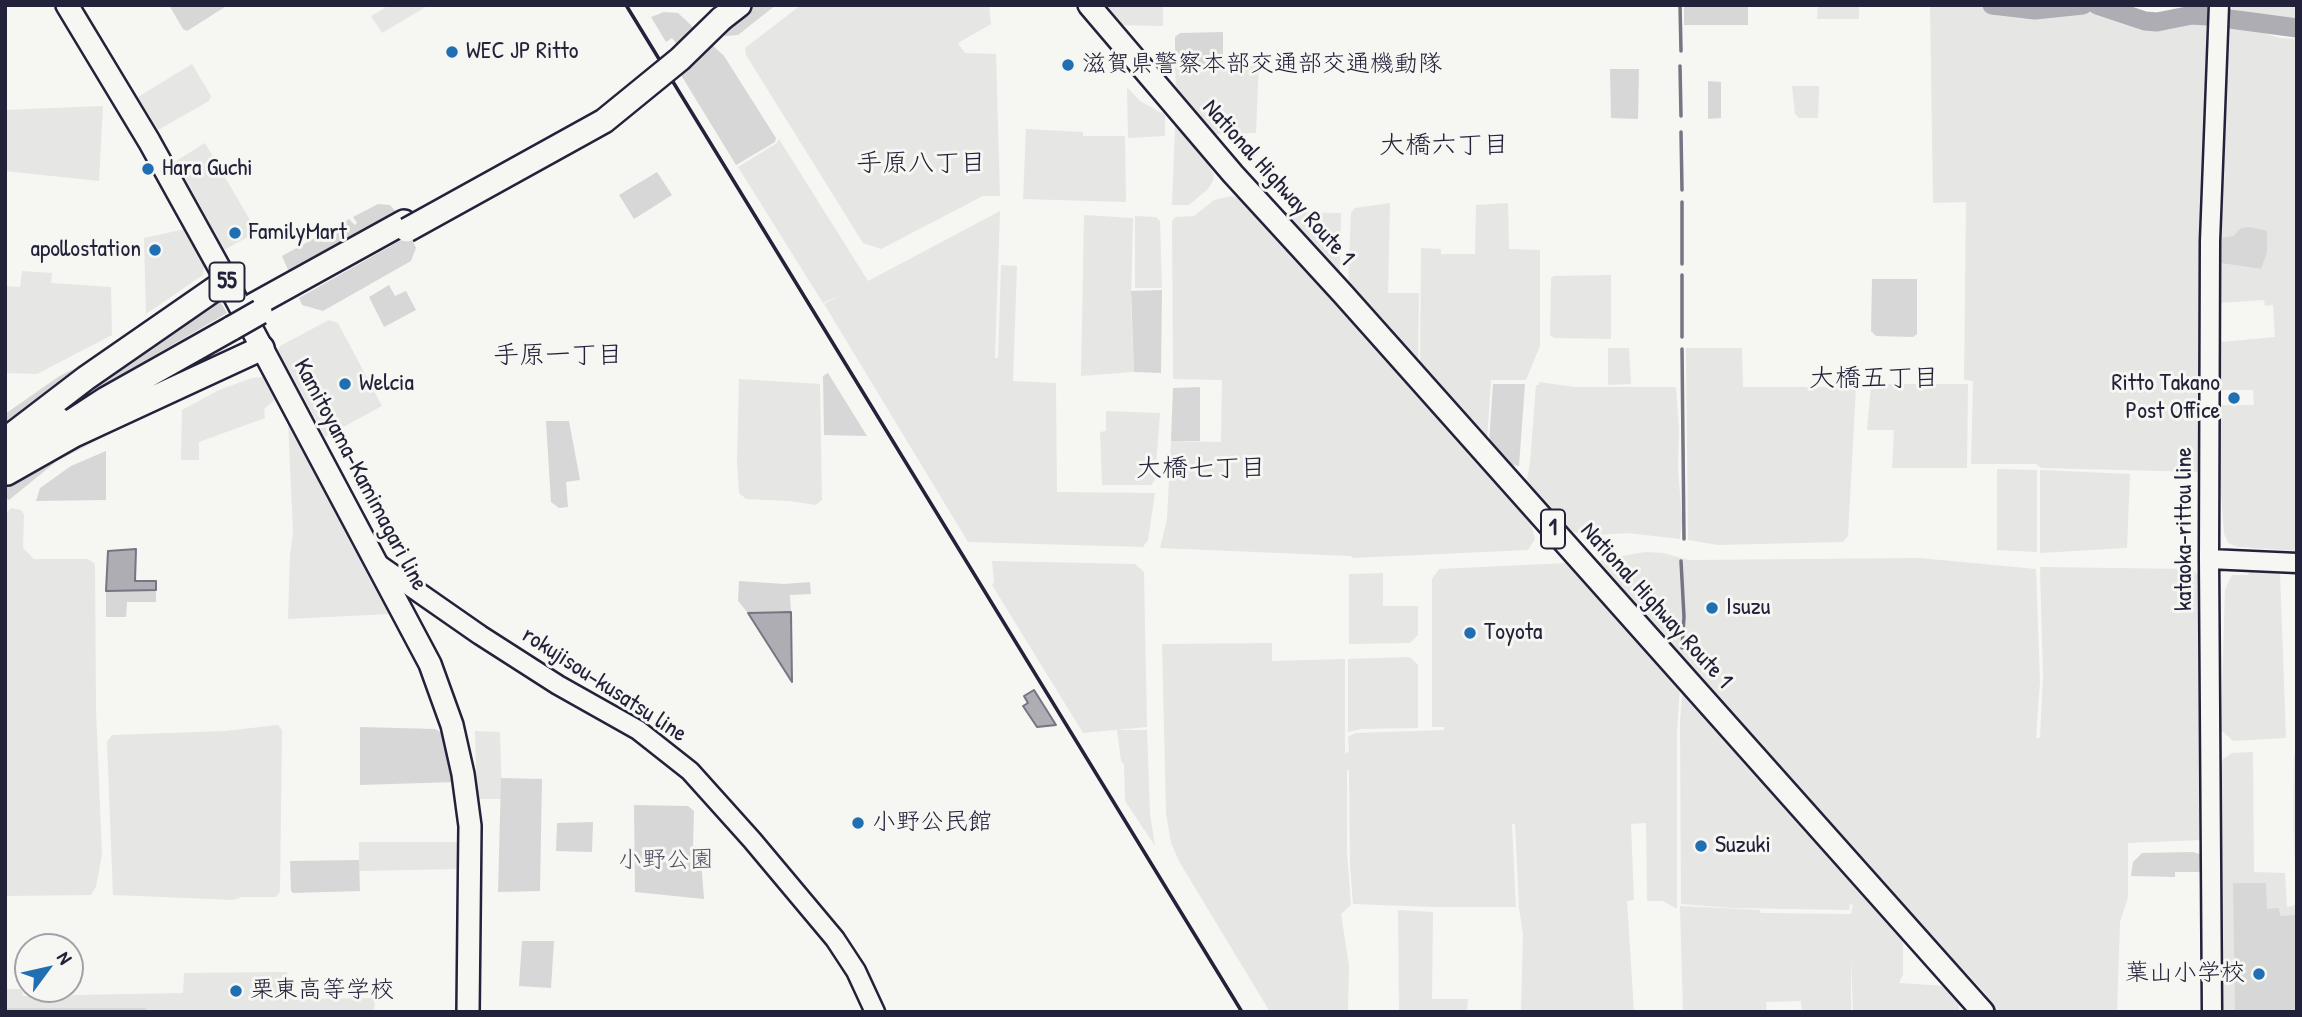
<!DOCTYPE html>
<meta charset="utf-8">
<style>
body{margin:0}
#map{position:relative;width:2302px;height:1017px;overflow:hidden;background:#f6f6f2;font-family:"Patrick Hand",sans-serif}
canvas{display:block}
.frame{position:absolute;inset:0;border:7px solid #22223b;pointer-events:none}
.north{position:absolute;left:14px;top:933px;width:70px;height:70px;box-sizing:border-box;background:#f6f6f2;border:2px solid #a1a1a9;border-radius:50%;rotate:57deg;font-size:19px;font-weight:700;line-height:28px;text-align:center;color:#22223b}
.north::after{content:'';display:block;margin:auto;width:24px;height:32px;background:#1f6fb2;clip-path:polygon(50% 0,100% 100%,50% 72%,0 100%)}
</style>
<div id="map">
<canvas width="2302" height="1017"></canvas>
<div class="frame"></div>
<div class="north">N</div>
</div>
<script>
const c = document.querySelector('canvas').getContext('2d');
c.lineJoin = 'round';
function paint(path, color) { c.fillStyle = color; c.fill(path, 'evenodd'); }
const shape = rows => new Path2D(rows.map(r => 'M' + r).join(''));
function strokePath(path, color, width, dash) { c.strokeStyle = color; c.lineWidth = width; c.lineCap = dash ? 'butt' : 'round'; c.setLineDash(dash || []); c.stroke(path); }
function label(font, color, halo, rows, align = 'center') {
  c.font = font + ' "Patrick Hand","Klee One",sans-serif'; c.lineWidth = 6; c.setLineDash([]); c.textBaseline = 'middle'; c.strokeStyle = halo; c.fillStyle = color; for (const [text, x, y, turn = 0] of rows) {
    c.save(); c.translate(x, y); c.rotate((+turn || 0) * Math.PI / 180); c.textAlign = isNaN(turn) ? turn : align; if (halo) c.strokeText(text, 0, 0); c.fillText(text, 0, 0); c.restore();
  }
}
const built = shape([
 [384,5,429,5,382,33,371,16,385,8],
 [801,5,989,5,991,24,958,43,965,53,996,54,1000,196,983,196,881,249,863,243,746,55,745,48],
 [1103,5,1163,5,1163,26,1119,25],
 [1818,5,1859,5,1859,19,1817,19],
 [1930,5,1972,5,2040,13,2098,9,2099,11,2153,30,2193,21,2207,21,2199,273,2199,472,2041,468,2036,464,1971,464,1973,381,1964,380,1966,202,1933,203],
 [2232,5,2297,5,2297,21,2232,9],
 [2236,25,2280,38,2297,39,2297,551,2238,547,2228,543,2224,533,2220,479,2219,405,2254,405,2253,390,2220,390,2220,342,2275,337,2273,305,2265,306,2264,300,2219,303,2219,263,2261,269,2241,228,2233,236,2219,238,2229,26],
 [1259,62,1256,133,1215,134,1176,90,1175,65],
 [192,64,211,96,209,101,158,130,138,97],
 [1792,86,1819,86,1818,118,1799,118,1795,114],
 [1127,87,1140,101,1165,115,1165,136,1128,138],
 [103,106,99,181,5,171,5,110],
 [1175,126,1206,161,1214,175,1213,181,1208,189,1189,205,1172,205],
 [1026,129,1083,132,1083,136,1125,136,1126,202,1023,199],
 [779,139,868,281,1000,211,995,358,998,358,1001,265,1017,266,1013,381,1056,383,1057,492,1155,493,1148,540,1143,547,968,542,824,304,839,296,823,303,738,167,777,143],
 [205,143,257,232,224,250,176,161],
 [1232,196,1243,200,1307,268,1433,409,1531,524,1535,539,1528,550,1353,558,1351,556,1160,548,1167,519,1171,441,1221,442,1222,380,1173,379,1172,221,1175,217,1194,216,1214,200],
 [1390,203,1388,293,1419,293,1418,363,1348,285,1351,213,1355,208],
 [1508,203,1509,249,1540,250,1540,346,1526,380,1491,380,1487,441,1420,366,1421,248,1441,249,1441,254,1475,254,1476,205],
 [1283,212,1341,213,1340,272,1338,274],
 [1084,215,1133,218,1131,303,1134,372,1081,376],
 [1135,216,1156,217,1160,221,1162,288,1135,288],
 [185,229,204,265,203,275,146,314,144,238],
 [22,271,52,273,51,283,111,287,112,335,37,374,5,373,5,286,20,287],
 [1611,275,1611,339,1554,338,1550,335,1551,278,1554,276],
 [329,320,338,323,382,406,325,437,278,350,280,346],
 [1608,348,1629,348,1631,384,1608,385],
 [1686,348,1742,348,1743,387,1856,387,1848,536,1843,542,1718,545,1688,540],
 [263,377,275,400,264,409,265,418,199,442,199,460,181,460,182,410,219,390,252,378],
 [739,379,820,384,822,500,816,505,789,501,746,499,739,493,737,463],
 [1539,382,1574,387,1676,387,1679,430,1678,468,1682,520,1680,539,1627,533,1585,536,1566,529,1526,484,1530,463,1536,385,1539,385],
 [1871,384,1968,384,1967,468,1892,468,1894,430,1867,430],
 [1106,411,1160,413,1155,480,1151,485,1102,485,1100,432,1106,431],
 [288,422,318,480,390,614,288,619,290,555,293,532],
 [1997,469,2037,470,2037,552,1997,550],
 [2040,470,2130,474,2127,548,2040,553],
 [11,508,21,510,24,514,23,548,34,559,87,559,94,563,95,566,96,709,102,855,96,887,91,895,5,896,5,514],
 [1645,552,1663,553,1689,560,1920,558,2036,569,2040,682,2036,738,2040,738,2043,676,2040,567,2192,569,2201,578,2201,840,2128,843,2128,897,2120,922,2117,1012,1996,1012,1985,993,1966,973,1951,962,1599,565,1600,561,1605,559],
 [992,561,1135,564,1144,572,1147,727,1083,733,992,585,994,582],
 [1567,563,1680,686,1677,732,1677,909,1663,901,1647,901,1646,823,1631,824,1634,900,1627,901,1634,1012,1521,1012,1523,933,1519,909,1515,824,1512,824,1516,907,1434,907,1353,904,1350,865,1349,770,1347,770,1347,852,1351,905,1341,914,1349,965,1348,1012,1270,1012,1180,863,1171,843,1166,813,1162,644,1272,643,1272,661,1345,659,1345,753,1349,752,1348,737,1355,733,1444,730,1444,727,1432,727,1432,579,1439,569],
 [2250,570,2280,572,2286,738,2233,741,2221,730,2225,589,2232,575,2248,575],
 [1383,573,1383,606,1418,606,1418,635,1410,643,1349,644,1349,574],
 [1410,657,1418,665,1418,728,1361,729,1348,732,1348,659],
 [1683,689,1903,937,1903,974,1899,983,1947,986,1959,1000,1959,1012,1853,1012,1851,957,1851,1012,1802,1012,1801,1001,1766,1002,1767,1012,1683,1012,1680,906,1760,910,1761,913,1851,914,1853,905,1850,904,1849,910,1731,908,1681,904,1680,720],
 [278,725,282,730,280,892,276,897,242,897,233,900,113,895,107,742,112,735,225,731],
 [1117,730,1147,730,1150,814,1155,846,1125,801,1124,765,1121,761],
 [475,731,500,732,502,799,477,799],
 [2253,752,2254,872,2285,873,2287,907,2296,905,2293,820,2294,755,2297,753,2297,1012,2222,1012,2221,765,2223,759,2232,753],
 [359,842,461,842,461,869,359,871],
 [1398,910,1433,912,1432,999,1468,999,1467,1012,1399,1012],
 [287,972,290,999,375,998,374,1012,5,1012,5,989,22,989,23,996,183,993,184,973]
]);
const green = shape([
 [169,5,228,5,187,31,183,29],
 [746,5,776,5,738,35,726,36,717,31],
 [1684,5,1748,5,1748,25,1684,25],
 [664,12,678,13,724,56,776,138,775,142,736,165,681,75,692,65,672,38,666,42,651,17],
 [1223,32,1223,64,1175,65,1175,37,1180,33],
 [1610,69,1639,69,1638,119,1611,118],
 [1708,81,1721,82,1721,118,1708,119],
 [657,172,672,195,634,219,619,195],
 [378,204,390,205,400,216,291,277,282,256,349,219,355,225,357,223,353,217],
 [2250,227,2267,231,2267,252,2261,269,2219,263,2219,238,2233,236,2241,228],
 [410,235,416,248,411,261,323,311,302,305,299,298],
 [1872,279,1917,279,1917,334,1913,337,1876,336,1871,331],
 [389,285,395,296,406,291,416,310,384,327,369,297],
 [1162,290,1161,373,1134,372,1131,291],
 [212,301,221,303,227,313,71,404,67,399],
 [101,355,5,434,5,414,58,377],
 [828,373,867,436,824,435,823,376],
 [1493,384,1525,384,1519,466,1513,465,1489,443],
 [1200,387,1200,441,1171,441,1173,388],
 [176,399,57,461,9,500,5,498,5,489,38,462],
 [546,421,569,421,580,480,566,482,568,507,559,508,551,502],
 [106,451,106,500,36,501,40,488,71,466],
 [739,581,784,584,810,582,811,594,790,595,791,612,748,613,738,601],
 [156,590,156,602,127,602,126,617,106,617,106,591],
 [360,727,435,729,444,734,455,782,360,785],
 [501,778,542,779,540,891,498,892],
 [634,805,688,806,694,811,693,846,700,847,704,899,635,892],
 [593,822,592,852,556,851,557,823],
 [2193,852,2202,855,2202,872,2175,872,2175,877,2131,876,2133,862,2142,853],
 [359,860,360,891,293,893,291,891,290,861],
 [2233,883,2266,883,2267,909,2279,908,2280,916,2296,915,2297,1012,2235,1012],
 [522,941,554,941,551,988,519,986],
 [5,1008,145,1008,150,1012,5,1012]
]);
const water = shape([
 [136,549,135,581,156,581,156,590,106,591,108,551,136,549],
 [791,612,791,613,792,682,748,613,791,612],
 [1034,690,1056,725,1037,727,1023,706,1028,703,1024,696,1034,690]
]);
const stream = shape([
 [1680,5,1681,51],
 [1680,66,1681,116],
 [1681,132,1682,190],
 [1682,264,1682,202],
 [1682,275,1682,337],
 [1682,349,1684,539],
 [1681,561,1684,617,1682,648]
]);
const river = shape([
 [1992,5,2035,10,2083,5],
 [2097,5,2145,21,2157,22,2192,15,2208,16],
 [2230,19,2297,28]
]);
const secondary = shape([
 [2209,559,2297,563],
 [378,564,480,635,558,685,638,730,690,771,752,840,835,939,856,971,875,1012],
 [2212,1012,2209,559,2210,241,2219,5]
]);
const primary = shape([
 [67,5,149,141,220,269,430,664,452,725,463,774,470,826,468,1012]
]);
const trunk = shape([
 [1089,5,1233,174,1343,294,1983,1012]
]);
const motorway = shape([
 [721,19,739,5],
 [254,305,404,222],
 [60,429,106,399,232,328],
 [5,440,86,378,226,281],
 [5,459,58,419],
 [7,473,74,435,262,348]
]);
const rail = shape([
 [626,5,1242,1012]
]);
const motorwayBridge = shape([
 [407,230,604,121,680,59,721,19],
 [232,328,260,312]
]);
const markers = [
 [452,52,7,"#1f6fb2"],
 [1068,65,7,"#1f6fb2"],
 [148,169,7,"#1f6fb2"],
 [235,233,7,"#1f6fb2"],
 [155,250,7,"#1f6fb2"],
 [345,384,7,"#1f6fb2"],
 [2234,398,7,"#1f6fb2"],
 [1712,608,7,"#1f6fb2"],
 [1470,633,7,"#1f6fb2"],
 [858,823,7,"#1f6fb2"],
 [1701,846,7,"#1f6fb2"],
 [2259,974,7,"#1f6fb2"],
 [236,991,7,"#1f6fb2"]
];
const shields = [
 [227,282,35],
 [1553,529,24]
];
const shieldNames = [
 ["55",227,282],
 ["1",1553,529]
];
const poiNames = [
 ["WEC JP Ritto",466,52],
 ["滋賀県警察本部交通部交通機動隊",1082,65],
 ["Hara Guchi",162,169],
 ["FamilyMart",249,233],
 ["apollostation",141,250,"right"],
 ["Welcia",359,384],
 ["Ritto Takano",2220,384,"right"],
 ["Post Office",2220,412,"right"],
 ["Isuzu",1726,608],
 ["Toyota",1484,633],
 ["小野公民館",872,823],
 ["Suzuki",1715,846],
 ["葉山小学校",2245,974,"right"],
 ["栗東高等学校",250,991]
];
const streetNames = [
 ["National Highway Route 1",1278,183,48],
 ["Kamitoyama-Kamimagari line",360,475,62],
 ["kataoka-rittou line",2185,529,-90],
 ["National Highway Route 1",1656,606,48],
 ["rokujisou-kusatsu line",604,685,33]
];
const parkNames = [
 ["小野公園",666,861]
];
const neighbourhoodNames = [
 ["大橋六丁目",1444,146],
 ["手原八丁目",921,164],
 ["手原一丁目",558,356],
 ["大橋五丁目",1874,379],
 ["大橋七丁目",1201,469]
];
paint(built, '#e6e6e4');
paint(green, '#d7d7d7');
paint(water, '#adadb3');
strokePath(water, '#757583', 2);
strokePath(stream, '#757583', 3.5);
strokePath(river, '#adadb3', 19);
strokePath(secondary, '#22223b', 23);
strokePath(primary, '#22223b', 26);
strokePath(trunk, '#22223b', 26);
strokePath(motorway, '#22223b', 28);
strokePath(secondary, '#f6f6f2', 18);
strokePath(primary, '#f6f6f2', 21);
strokePath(trunk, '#f6f6f2', 21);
strokePath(motorway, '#f6f6f2', 23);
strokePath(rail, '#22223b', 3.5);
strokePath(motorwayBridge, '#22223b', 28, []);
strokePath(motorwayBridge, '#f6f6f2', 23);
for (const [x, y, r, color] of markers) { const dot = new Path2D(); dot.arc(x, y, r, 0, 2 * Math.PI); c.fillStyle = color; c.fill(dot); strokePath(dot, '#f6f6f2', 2.5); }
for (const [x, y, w] of shields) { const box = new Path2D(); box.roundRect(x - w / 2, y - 19.5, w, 39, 5); c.fillStyle = '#f6f6f2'; c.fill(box); strokePath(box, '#22223b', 2); }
label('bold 23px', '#22223b', null, shieldNames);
label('24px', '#22223b', '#f6f6f2', poiNames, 'left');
label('24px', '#22223b', '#f6f6f2', streetNames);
label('24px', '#4f4f62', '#f6f6f2', parkNames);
label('26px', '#22223b', '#f6f6f2', neighbourhoodNames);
</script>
